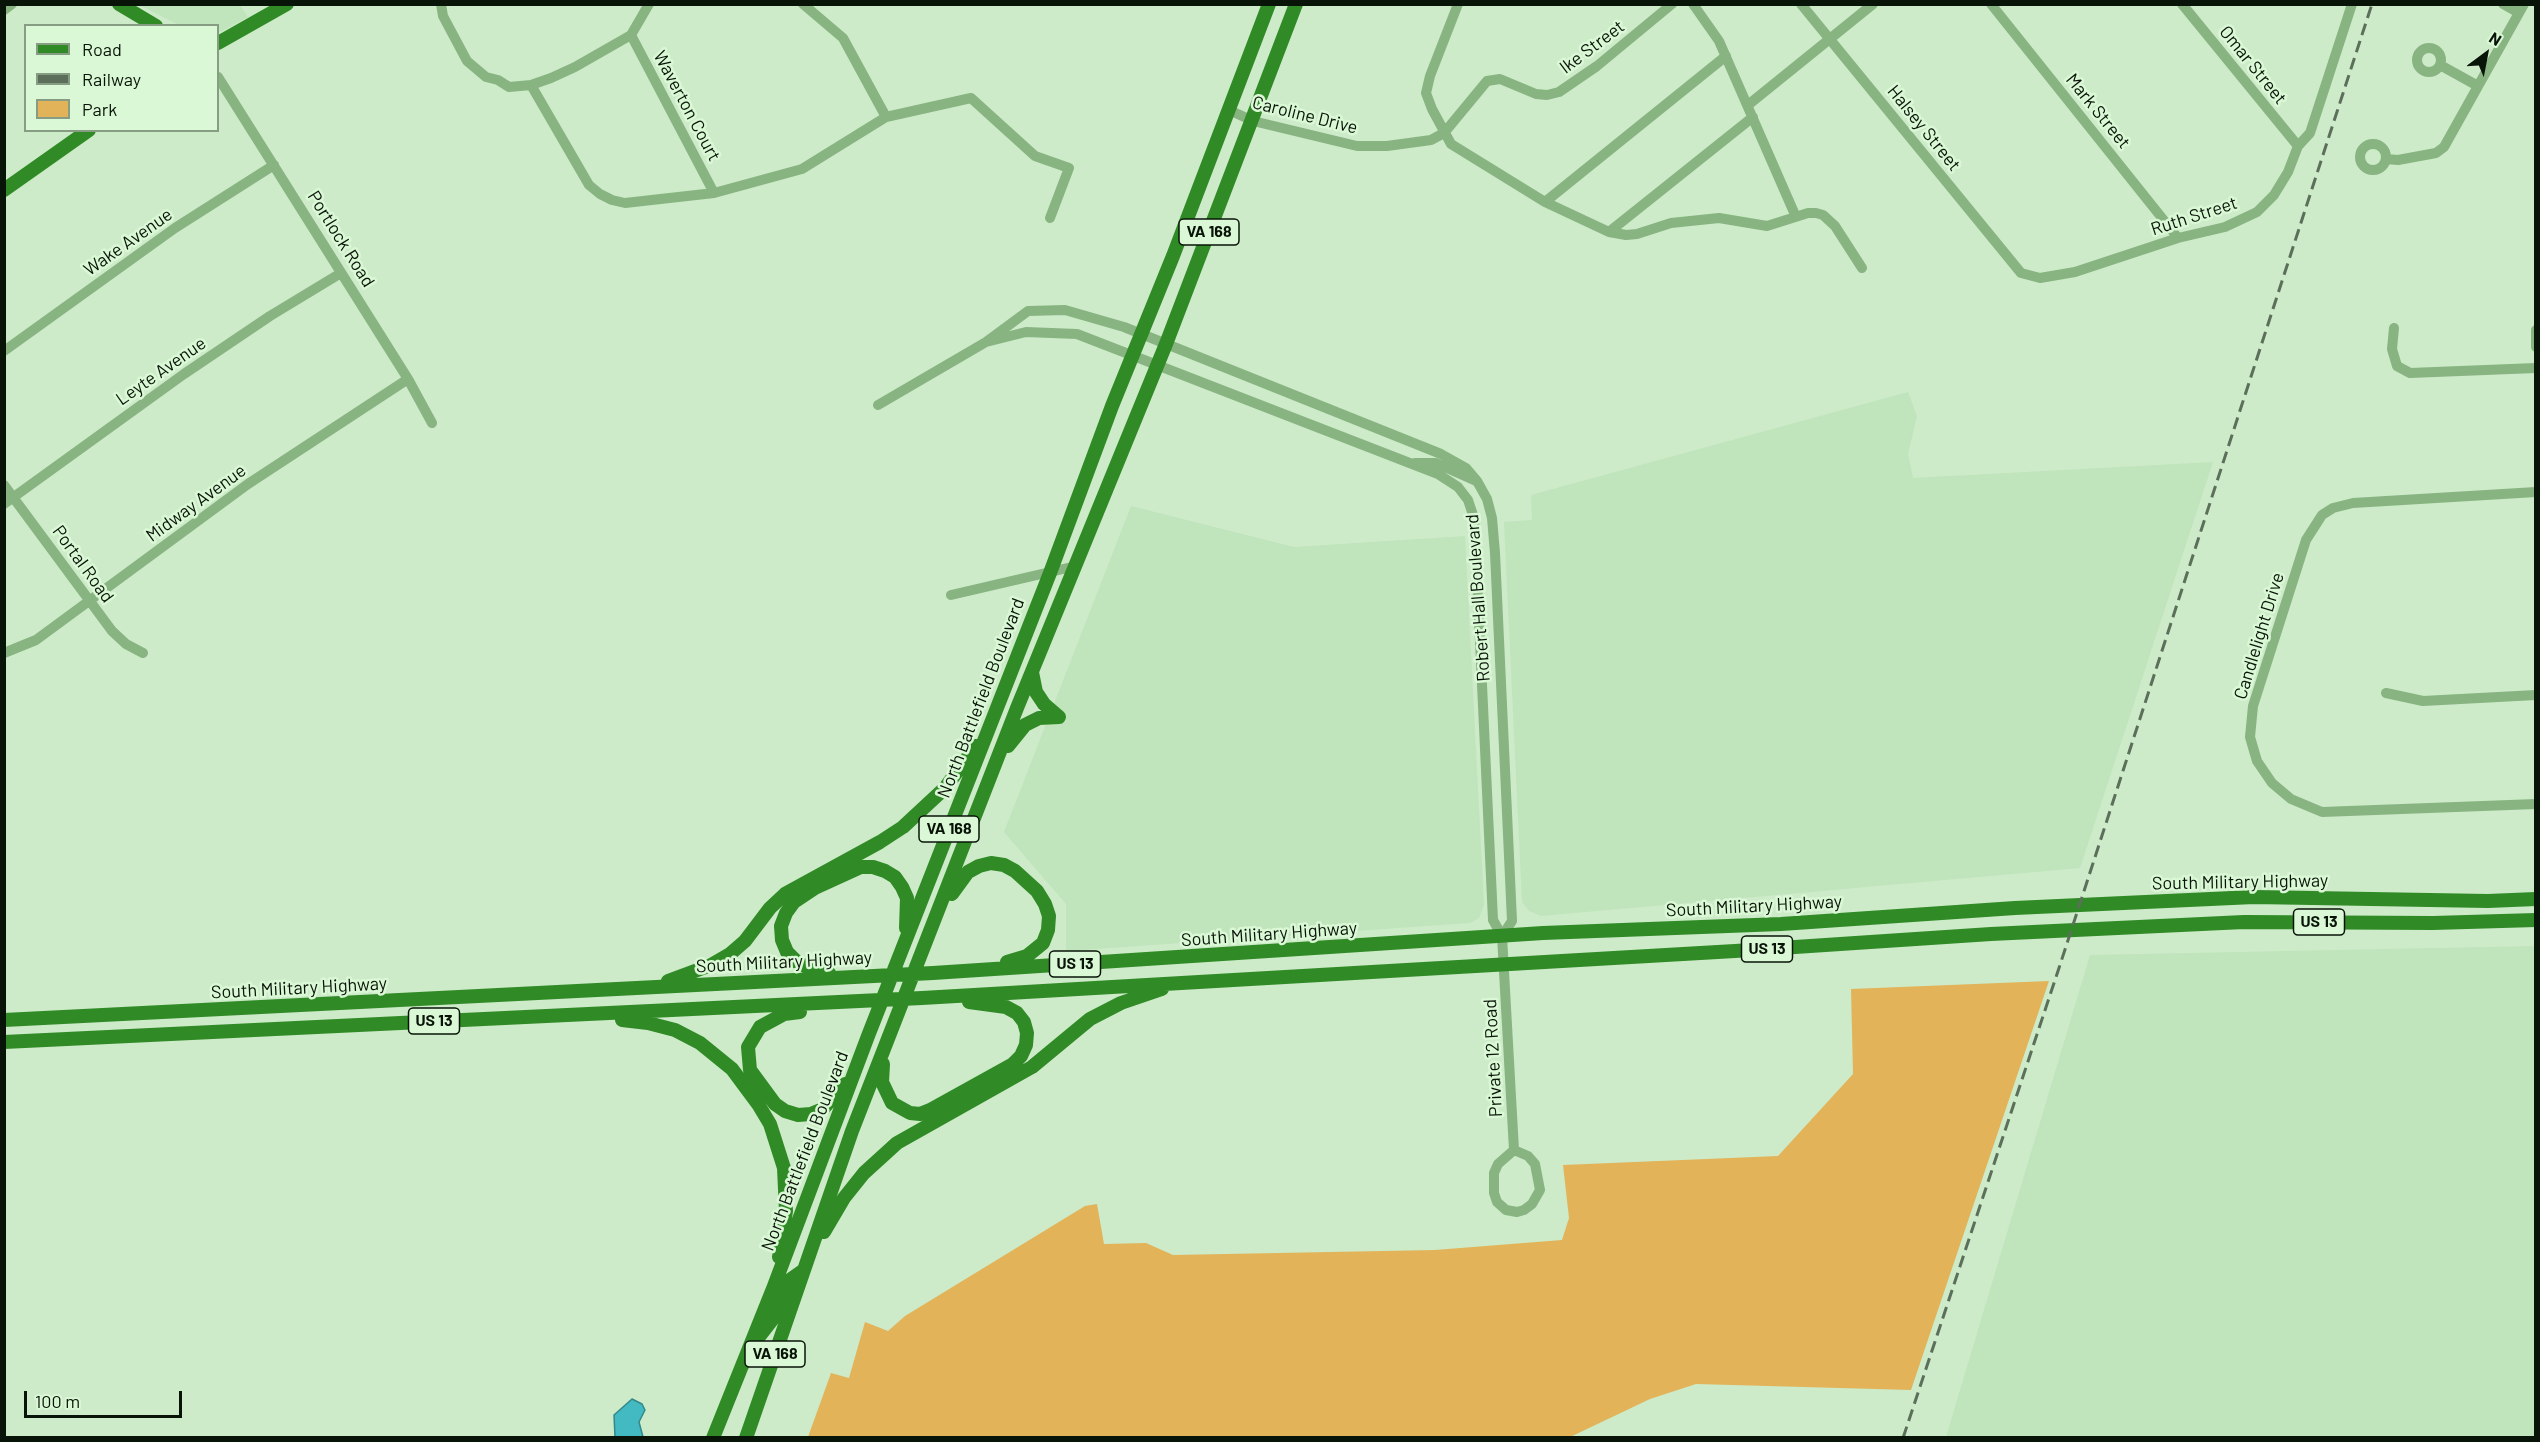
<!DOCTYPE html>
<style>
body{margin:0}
#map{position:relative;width:2540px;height:1442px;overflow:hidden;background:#cdebc9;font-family:Barlow,sans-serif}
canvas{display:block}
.frame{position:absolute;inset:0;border:6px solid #091408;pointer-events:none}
.legend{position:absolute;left:24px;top:24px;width:195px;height:108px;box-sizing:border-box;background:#daf8d5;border:2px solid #869d83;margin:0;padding:8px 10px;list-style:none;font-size:18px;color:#091408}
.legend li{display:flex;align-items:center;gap:12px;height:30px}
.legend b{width:30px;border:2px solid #869d83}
.north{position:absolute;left:2456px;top:24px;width:60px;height:60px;-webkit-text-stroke:4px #daf8d5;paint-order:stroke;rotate:32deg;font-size:16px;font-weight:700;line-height:24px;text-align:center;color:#091408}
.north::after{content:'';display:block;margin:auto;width:21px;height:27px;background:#091408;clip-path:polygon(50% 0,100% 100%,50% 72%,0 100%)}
.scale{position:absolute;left:24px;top:1391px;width:158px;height:27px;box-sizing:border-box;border:3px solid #091408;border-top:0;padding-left:8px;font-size:18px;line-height:21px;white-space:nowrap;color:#091408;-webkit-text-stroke:4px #daf8d5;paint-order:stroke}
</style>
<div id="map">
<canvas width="2540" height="1442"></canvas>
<div class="frame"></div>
<ul class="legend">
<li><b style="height:8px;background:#308b26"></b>Road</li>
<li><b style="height:8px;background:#5c6f5a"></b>Railway</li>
<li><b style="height:16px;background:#e2b359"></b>Park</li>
</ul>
<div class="north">N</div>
<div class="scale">100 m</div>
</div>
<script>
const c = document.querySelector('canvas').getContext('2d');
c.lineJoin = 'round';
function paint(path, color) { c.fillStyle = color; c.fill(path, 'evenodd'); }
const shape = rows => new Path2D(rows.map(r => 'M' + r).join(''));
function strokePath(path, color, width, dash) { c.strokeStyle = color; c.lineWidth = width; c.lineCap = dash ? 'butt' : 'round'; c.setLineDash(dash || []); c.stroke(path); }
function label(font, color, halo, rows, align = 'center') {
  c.font = font + ' Barlow,sans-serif'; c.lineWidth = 5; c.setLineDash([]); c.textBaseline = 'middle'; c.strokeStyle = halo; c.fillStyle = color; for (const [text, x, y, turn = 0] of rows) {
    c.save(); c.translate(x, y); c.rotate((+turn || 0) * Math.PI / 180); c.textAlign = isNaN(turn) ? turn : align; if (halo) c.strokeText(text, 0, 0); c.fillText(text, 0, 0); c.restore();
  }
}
const built = shape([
 [139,5,240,5,248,17,218,33,218,26,179,25],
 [1908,392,1917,416,1908,454,1913,478,2213,462,2080,868,1541,916,1529,911,1522,902,1504,522,1532,520,1531,495],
 [1131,506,1294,547,1465,536,1484,905,1479,918,1470,923,1066,951,1066,904,1004,832],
 [2535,946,2535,1437,1946,1437,2090,955]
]);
const green = shape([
 [2049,981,1911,1390,1696,1384,1650,1399,1568,1438,808,1437,831,1373,849,1378,865,1322,888,1331,905,1316,1085,1206,1097,1204,1104,1244,1146,1243,1173,1255,1435,1250,1562,1240,1569,1218,1563,1165,1778,1156,1853,1074,1851,989]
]);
const water = shape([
 [632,1399,642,1404,645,1410,639,1422,643,1437,615,1437,614,1415,632,1399]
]);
const minor = shape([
 [441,4,443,16,467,61,486,77,498,80,509,87,531,85,551,78,575,67,631,35,649,4],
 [803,4,843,38,886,117],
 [1458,4,1430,76,1426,93,1432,109,1451,144,1545,202,1609,232,1626,235,1637,234,1671,223,1719,218,1767,226,1808,213,1816,213,1823,215,1835,226,1862,268],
 [1693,4,1719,41,1796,217],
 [1801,4,2021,273,2040,278,2075,272,2178,238,2225,227,2257,212,2274,195,2288,172,2298,146,2310,133,2352,4],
 [1991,4,2178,238],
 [2182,4,2298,146],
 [2503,4,2519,13],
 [4,10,12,4],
 [631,35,714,193],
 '2417 60a12 12 0 1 1 24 0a12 12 0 1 1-24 0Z',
 [2440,65,2478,86],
 [218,77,408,379,432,423],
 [531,85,589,185,600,194,612,200,625,203,714,193,802,169,886,117,971,98,1035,156,1069,168,1050,218],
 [1748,105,1873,4],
 [1229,110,1253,121,1357,146,1387,146,1431,140,1444,133,1487,81,1500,79,1536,94,1547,95,1559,92,1597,66,1672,4],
 '2360 157a13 13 0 1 1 26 0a13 13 0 1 1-26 0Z',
 [2386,159,2398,160,2436,153,2444,147,2524,4],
 [1545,202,1726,56],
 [1609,232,1753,117],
 [2394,328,2392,349,2397,366,2410,373,2536,368],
 [2536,330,2536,347],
 [4,351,175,228,274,165],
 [878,405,986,342],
 [1415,463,1436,463,1476,481],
 [4,485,112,631,126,644,143,653],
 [2536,492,2353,503,2333,508,2322,515,2306,540,2253,706,2250,737,2257,761,2272,783,2291,799,2322,812,2536,804],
 [4,504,184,374,270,316,341,273],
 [951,595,1076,566],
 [4,653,36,640,248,484,408,379],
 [2386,693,2423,701,2536,695],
 [1502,936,1512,921,1495,553,1492,518,1487,499,1477,481,1466,468,1441,454,1124,327,1065,310,1028,311,986,342,1026,332,1077,334,1438,474,1458,487,1468,500,1474,518,1476,556,1493,920,1502,936,1514,1150,1498,1164,1494,1173,1494,1193,1497,1202,1506,1210,1517,1212,1524,1210,1532,1204,1540,1190,1535,1164,1528,1156,1514,1150]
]);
const major = shape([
 [119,4,156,26],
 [218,43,287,4],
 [4,190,89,130],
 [1032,672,1036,692,1044,704,1059,717],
 [1008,746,1025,725,1039,718,1059,717],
 [952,894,968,872,979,866,991,863,1004,865,1015,871,1037,891,1045,904,1049,916,1048,930,1043,943,1027,956,1007,962],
 [829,973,809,968,797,962,787,952,782,940,781,926,786,913,794,902,815,888,861,867,873,867,885,871,895,877,902,887,907,898,906,928],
 [668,981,711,965,730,954,745,941,770,908,785,894,880,842,903,827,945,788,976,746],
 [800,1012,784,1014,760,1027,748,1047,750,1070,775,1104,785,1111,798,1115,811,1114,823,1109,845,1084],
 [4,1020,933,973,1543,933,1781,924,2015,908,2254,897,2488,901,2536,899],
 [622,1020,648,1023,675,1030,700,1043,732,1069,758,1104,770,1124,784,1168,786,1211,779,1257],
 [4,1042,922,998,1735,951,1991,934,2244,922,2433,923,2536,920],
 [883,1064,882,1082,892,1103,910,1113,920,1114,930,1110,1013,1064,1021,1056,1026,1045,1027,1033,1024,1022,1017,1013,1006,1007,969,1002],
 [824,1232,844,1198,864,1173,897,1143,1032,1067,1090,1019,1121,1003,1162,989],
 [758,1338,772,1320,787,1282,804,1270],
 [713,1438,774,1286,868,1036,1050,573,1112,406,1173,256,1269,4],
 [746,1438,852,1131,1017,708,1166,344,1296,4]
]);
const rail = shape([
 [1903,1438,2059,968,2372,4]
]);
const shields = [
 [1209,232,60],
 [949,829,60],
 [2319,922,51],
 [1767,949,51],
 [1075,964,51],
 [434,1021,51],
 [775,1354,60]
];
const shieldNames = [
 ["VA 168",1209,232],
 ["VA 168",949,829],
 ["US 13",2319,922],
 ["US 13",1767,949],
 ["US 13",1075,964],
 ["US 13",434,1021],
 ["VA 168",775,1354]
];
const streetNames = [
 ["Ike Street",1592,47,-37],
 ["Omar Street",2253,65,51],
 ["Waverton Court",687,106,62],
 ["Mark Street",2098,111,51],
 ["Caroline Drive",1305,115,14],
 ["Halsey Street",1924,128,51],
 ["Ruth Street",2194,216,-18],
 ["Portlock Road",341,239,58],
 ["Wake Avenue",128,242,-35],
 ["Leyte Avenue",161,371,-35],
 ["Midway Avenue",196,503,-36],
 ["Portal Road",83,564,54],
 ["Robert Hall Boulevard",1478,598,-94],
 ["Candlelight Drive",2259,636,-73],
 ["North Battlefield Boulevard",981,698,-69],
 ["South Military Highway",2240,882,-1],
 ["South Military Highway",1754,906,-3],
 ["South Military Highway",1269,934,-4],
 ["South Military Highway",784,962,-3],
 ["South Military Highway",299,988,-3],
 ["Private 12 Road",1493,1058,-93],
 ["North Battlefield Boulevard",805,1151,-69]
];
paint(built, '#c0e4bb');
paint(green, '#e2b359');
paint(water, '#43b9c1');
strokePath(water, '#32888a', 1.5);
strokePath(minor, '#88b482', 10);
strokePath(major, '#308b26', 14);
strokePath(rail, '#5c6f5a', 3, [12, 6]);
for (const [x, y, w] of shields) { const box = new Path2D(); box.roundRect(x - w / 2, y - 13, w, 26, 4.5); c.fillStyle = '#daf8d5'; c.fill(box); strokePath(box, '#091408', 1.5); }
label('bold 16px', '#091408', null, shieldNames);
label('18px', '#091408', '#daf8d5', streetNames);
</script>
